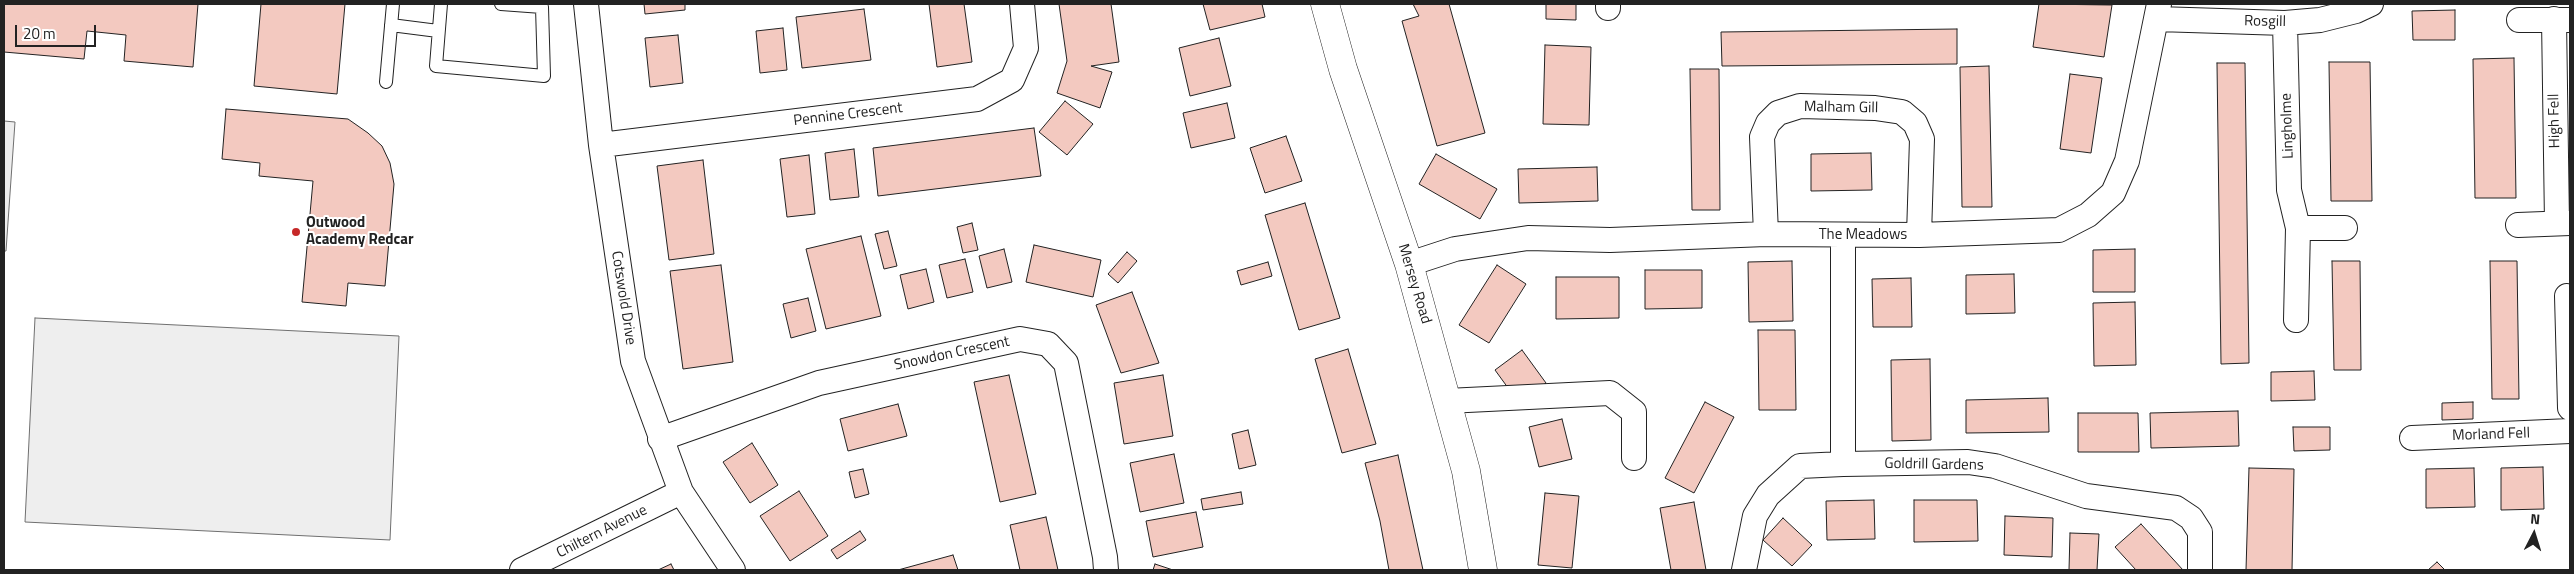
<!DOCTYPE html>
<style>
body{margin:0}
#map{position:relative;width:2574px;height:574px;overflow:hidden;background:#fff;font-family:"Titillium Web",sans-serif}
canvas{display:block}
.frame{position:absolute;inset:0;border:5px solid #222;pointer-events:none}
.north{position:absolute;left:2509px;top:509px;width:50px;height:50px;-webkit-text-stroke:4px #fff;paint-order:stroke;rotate:5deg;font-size:14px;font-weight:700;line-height:20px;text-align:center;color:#222}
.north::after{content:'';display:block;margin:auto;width:18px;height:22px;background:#222;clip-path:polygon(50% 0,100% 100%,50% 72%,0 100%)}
.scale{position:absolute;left:15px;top:25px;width:81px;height:22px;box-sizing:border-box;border:2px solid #222;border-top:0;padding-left:6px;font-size:15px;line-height:18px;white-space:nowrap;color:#222;-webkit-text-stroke:4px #fff;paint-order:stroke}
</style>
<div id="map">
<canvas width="2574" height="574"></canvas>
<div class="frame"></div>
<div class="north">N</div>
<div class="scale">20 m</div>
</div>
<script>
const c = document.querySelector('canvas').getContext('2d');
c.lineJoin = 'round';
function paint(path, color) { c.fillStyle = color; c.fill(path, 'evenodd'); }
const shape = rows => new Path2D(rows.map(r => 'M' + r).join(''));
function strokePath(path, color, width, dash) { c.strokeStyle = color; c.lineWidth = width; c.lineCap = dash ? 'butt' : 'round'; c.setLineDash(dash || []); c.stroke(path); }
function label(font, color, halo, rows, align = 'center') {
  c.font = font + ' "Titillium Web",sans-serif'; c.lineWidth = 4; c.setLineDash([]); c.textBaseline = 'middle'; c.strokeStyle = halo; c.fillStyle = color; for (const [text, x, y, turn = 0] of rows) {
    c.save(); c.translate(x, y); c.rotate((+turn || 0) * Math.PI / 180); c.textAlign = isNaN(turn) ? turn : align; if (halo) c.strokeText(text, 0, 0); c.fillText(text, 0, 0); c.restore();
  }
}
const green = shape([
 [4,121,15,122,6,251,4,251,4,121],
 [35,318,399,336,390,540,25,522,35,318]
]);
const building = shape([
 [4,4,198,4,193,67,124,61,126,35,87,31,84,59,4,52,4,4],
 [261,4,345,4,337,94,254,86,261,4],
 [644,4,685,4,685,10,645,14,644,4],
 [929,4,964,4,972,62,937,67,929,4],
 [1059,4,1111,4,1119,62,1091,66,1112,72,1100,108,1057,93,1067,61,1059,4],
 [1203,4,1262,4,1265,17,1210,30,1203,4],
 [1413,4,1449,4,1485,133,1437,146,1402,21,1419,16,1413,4],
 [1546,4,1576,4,1576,20,1546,19,1546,4],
 [2039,4,2112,5,2104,57,2033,47,2039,4],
 [864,9,871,60,802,68,796,17,864,9],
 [2455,10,2455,40,2413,40,2412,11,2455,10],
 [783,28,787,70,760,73,756,31,783,28],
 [1957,29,1957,64,1722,66,1721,32,1957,29],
 [678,35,683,83,650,87,645,38,678,35],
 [1219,38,1231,86,1190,96,1179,48,1219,38],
 [1545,45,1591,47,1589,125,1543,124,1545,45],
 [2514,58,2516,198,2475,198,2473,59,2514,58],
 [2329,62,2370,62,2372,201,2331,201,2329,62],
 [2217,63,2245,63,2249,363,2221,364,2217,63],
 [1989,66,1992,207,1962,207,1960,67,1989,66],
 [1690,69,1719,69,1720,210,1692,210,1690,69],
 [2070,74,2102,78,2091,153,2060,149,2070,74],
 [1065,101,1093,124,1067,155,1039,132,1065,101],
 [1227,103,1235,138,1191,148,1183,113,1227,103],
 [226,109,348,119,368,133,382,146,390,163,394,184,385,286,348,283,346,306,302,302,313,181,259,176,260,163,222,159,226,109],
 [1034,128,1041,176,878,196,873,148,1034,128],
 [1286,136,1302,181,1265,193,1250,148,1286,136],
 [854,149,859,197,830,200,825,153,854,149],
 [1871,153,1872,190,1811,191,1811,154,1871,153],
 [1436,154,1497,189,1480,219,1419,184,1436,154],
 [809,155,815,214,787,217,780,159,809,155],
 [703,160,714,254,669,260,657,166,703,160],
 [1597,167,1598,201,1519,203,1518,169,1597,167],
 [1305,203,1340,318,1299,330,1265,215,1305,203],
 [972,223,978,250,963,253,957,227,972,223],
 [888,231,897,266,884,269,875,234,888,231],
 [861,236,881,316,826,329,806,249,861,236],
 [1034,245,1101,260,1093,297,1026,282,1034,245],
 [1004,249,1012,282,987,288,979,256,1004,249],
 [2135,249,2135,292,2093,292,2093,250,2135,249],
 [1127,252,1137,261,1118,283,1108,274,1127,252],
 [965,259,973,292,947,298,939,265,965,259],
 [1792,261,1793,321,1749,322,1748,262,1792,261],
 [2332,261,2360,261,2361,370,2334,370,2332,261],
 [2490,261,2517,261,2519,399,2492,399,2490,261],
 [1268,262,1272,276,1241,285,1237,271,1268,262],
 [721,265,733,362,683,369,670,271,721,265],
 [1497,265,1526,284,1489,343,1459,325,1497,265],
 [926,269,934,302,908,309,900,275,926,269],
 [1645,270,1702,270,1702,308,1645,309,1645,270],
 [2014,274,2015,313,1966,314,1966,275,2014,274],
 [1556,277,1619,277,1619,318,1556,319,1556,277],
 [1911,278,1912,327,1873,327,1872,279,1911,278],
 [1132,292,1159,363,1121,373,1096,305,1132,292],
 [808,298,816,331,791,338,783,304,808,298],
 [2135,302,2136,365,2094,366,2093,303,2135,302],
 [1758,330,1795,330,1796,410,1759,410,1758,330],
 [1348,349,1376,444,1342,453,1315,359,1348,349],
 [1522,350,1546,383,1519,403,1495,370,1522,350],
 [1930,359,1931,440,1892,441,1891,360,1930,359],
 [2314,371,2315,400,2271,401,2271,372,2314,371],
 [1009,375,1036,494,1000,502,974,382,1009,375],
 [1163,375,1173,436,1124,444,1114,383,1163,375],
 [2048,398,2049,432,1966,433,1966,400,2048,398],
 [1705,402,1734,417,1694,493,1665,478,1705,402],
 [2473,402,2473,419,2442,420,2442,403,2473,402],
 [898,404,907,436,848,451,840,419,898,404],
 [2238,411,2239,446,2151,448,2150,413,2238,411],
 [2078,413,2138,413,2139,452,2078,452,2078,413],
 [1562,419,1572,459,1539,467,1529,427,1562,419],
 [2293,427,2330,427,2330,450,2294,451,2293,427],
 [1248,430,1256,465,1239,469,1232,434,1248,430],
 [752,443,778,485,750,503,723,462,752,443],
 [1174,454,1184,503,1140,512,1130,463,1174,454],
 [1398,455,1423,570,1389,570,1380,521,1365,463,1398,455],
 [2543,467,2544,509,2501,510,2501,468,2543,467],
 [2249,468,2294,469,2292,570,2246,570,2249,468],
 [2474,468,2475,507,2426,508,2426,469,2474,468],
 [863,469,869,494,855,498,849,472,863,469],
 [799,491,828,536,790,561,760,516,799,491],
 [1241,492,1243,504,1203,510,1201,499,1241,492],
 [1545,493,1579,496,1572,568,1538,565,1545,493],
 [1874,500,1875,539,1827,540,1826,501,1874,500],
 [1914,500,1977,500,1978,541,1914,542,1914,500],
 [1694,502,1706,570,1671,570,1660,508,1694,502],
 [1196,512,1203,547,1153,557,1146,521,1196,512],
 [2005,516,2053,518,2052,557,2004,555,2005,516],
 [1046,517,1058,570,1020,570,1010,525,1046,517],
 [1783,518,1812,545,1792,566,1763,540,1783,518],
 [2141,524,2183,570,2136,570,2115,547,2141,524],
 [860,531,866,540,837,559,831,550,860,531],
 [2070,533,2099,534,2097,570,2069,570,2070,533],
 [953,555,958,570,898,570,953,555],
 [2437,562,2445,570,2428,570,2437,562],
 [671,564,674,570,658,570,671,564],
 [1155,564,1173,570,1153,570,1155,564]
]);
const service = shape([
 [441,4,436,66,544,76,542,7,501,4],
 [391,25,438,31],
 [386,82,393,4]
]);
const minor = shape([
 [586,4,601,145,633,361,681,492,733,570],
 [1608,8,1608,4],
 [2157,19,2285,23,2320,20,2356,11,2371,4],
 [2554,19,2557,223],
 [2519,20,2569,20],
 [2285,23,2289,190,2298,228,2296,320],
 [601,145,977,99,1012,80,1026,48,1022,4],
 [2518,225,2570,223],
 [2298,228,2345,228],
 [1766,234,1762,137,1768,123,1778,113,1800,106,1875,108,1902,112,1915,123,1922,139,1919,235],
 [1843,235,1843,464,1968,462,1995,466,2086,496,2176,508,2191,518,2200,532,2200,570],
 [1409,264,1455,249,1528,238,1610,240,1766,234,1919,235,2059,230,2088,215,2113,193,2127,161,2159,4],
 [2567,296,2570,408],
 [1447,401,1610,393,1634,412,1634,458],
 [2412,438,2570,431],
 [660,439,819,383,1020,339,1048,344,1066,363,1105,557,1106,570],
 [522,570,681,492],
 [1744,570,1755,516,1768,495,1800,466,1843,464]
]);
const tertiary = shape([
 [1325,4,1343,69,1409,264,1466,471,1483,570]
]);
const markers = [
 [296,232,5,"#c62828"]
];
const streetNames = [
 ["Rosgill",2265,22,1],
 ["Malham Gill",1841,108,1],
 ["Pennine Crescent",848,115,-7],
 ["High Fell",2555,121,-91],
 ["Lingholme",2288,126,-92],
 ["The Meadows",1863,235],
 ["Mersey Road",1414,284,73],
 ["Cotswold Drive",623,298,81],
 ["Snowdon Crescent",952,354,-12],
 ["Morland Fell",2491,435,-2],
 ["Goldrill Gardens",1934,465,1],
 ["Chiltern Avenue",602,532,-27]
];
const poiNames = [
 ["Outwood",306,223],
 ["Academy Redcar",306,240]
];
paint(green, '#eee');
strokePath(green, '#6f6f6f', 1);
paint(building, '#f3c9c0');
strokePath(building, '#222', 1);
strokePath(service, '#222', 14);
strokePath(minor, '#222', 26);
strokePath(tertiary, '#222', 29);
strokePath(service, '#fff', 12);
strokePath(minor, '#fff', 24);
strokePath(tertiary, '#fff', 28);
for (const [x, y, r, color] of markers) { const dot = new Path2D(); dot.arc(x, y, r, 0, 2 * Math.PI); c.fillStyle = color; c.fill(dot); strokePath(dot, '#fff', 2); }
label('15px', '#222', '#fff', streetNames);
label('bold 15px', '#222', '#fff', poiNames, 'left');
</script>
